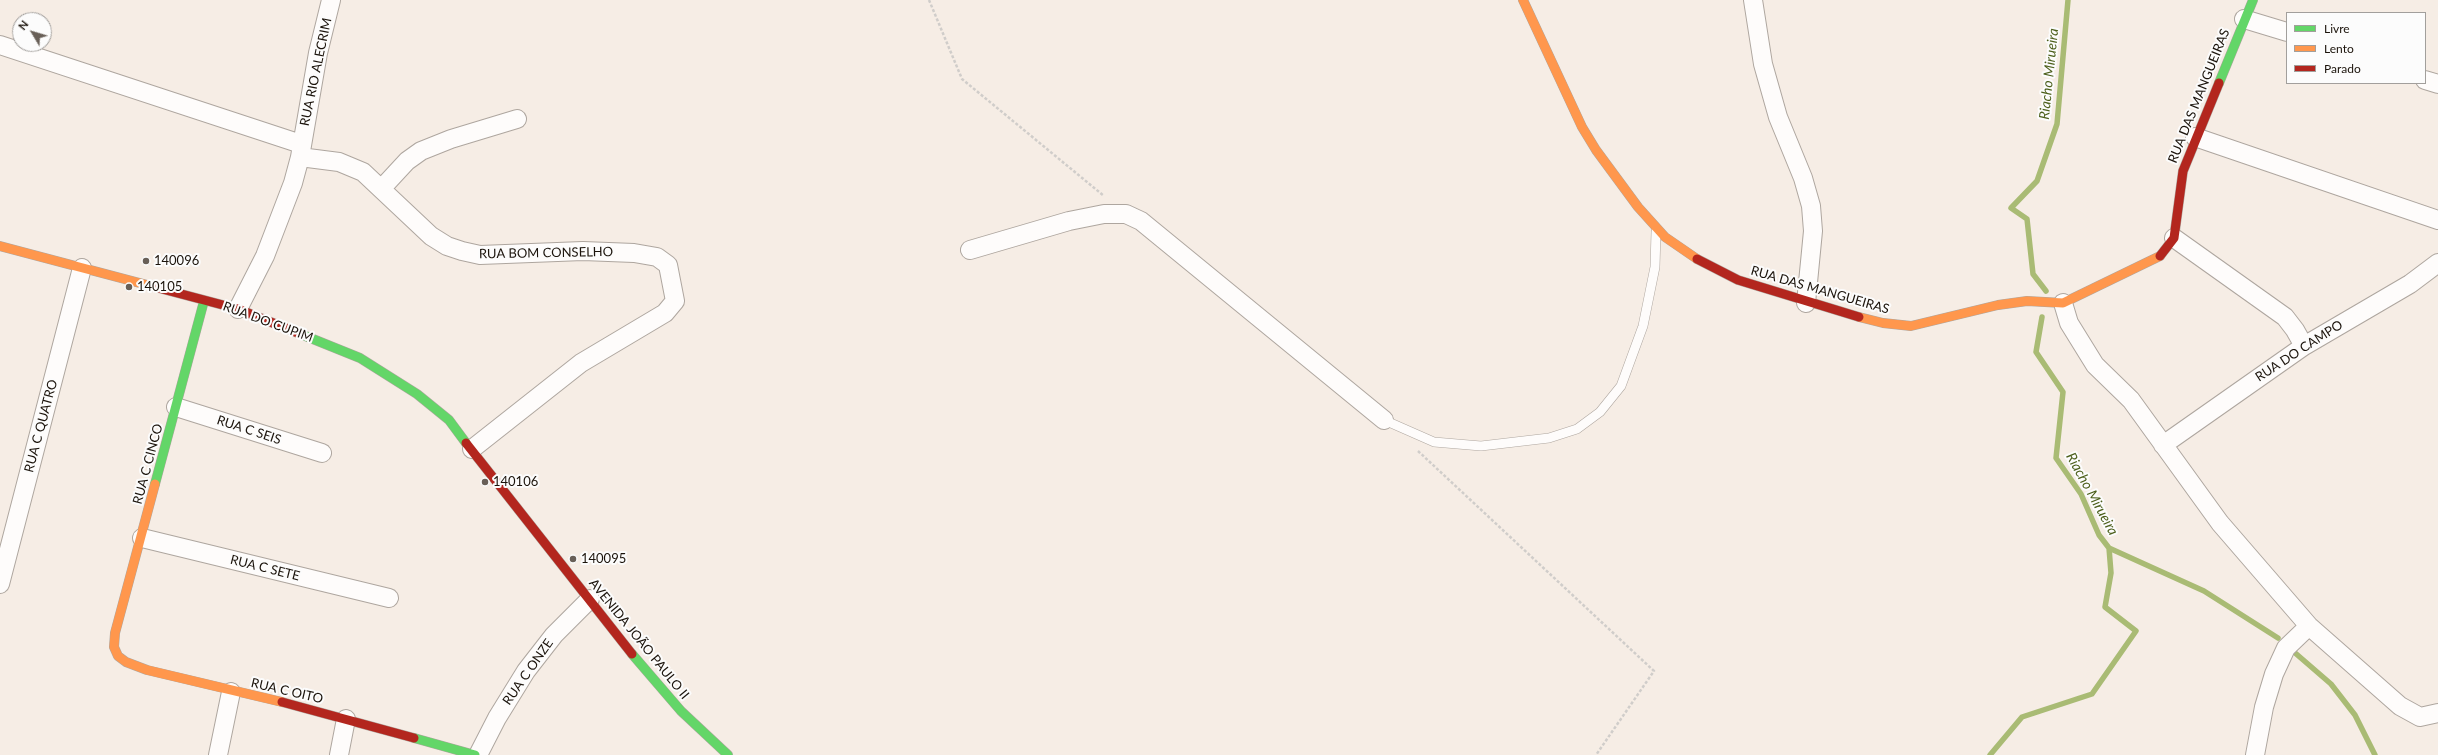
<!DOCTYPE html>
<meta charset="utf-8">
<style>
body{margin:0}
#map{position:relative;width:2438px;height:755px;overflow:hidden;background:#f6ede5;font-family:Lato,sans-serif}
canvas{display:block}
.legend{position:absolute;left:2286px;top:12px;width:140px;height:72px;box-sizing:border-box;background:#fcfcfc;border:1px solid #a29f9c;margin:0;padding:5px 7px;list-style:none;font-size:12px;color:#1b130b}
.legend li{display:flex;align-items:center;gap:8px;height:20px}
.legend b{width:20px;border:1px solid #a29f9c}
.north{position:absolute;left:12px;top:12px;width:40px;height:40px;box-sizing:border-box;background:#fcfcfc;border:1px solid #a29f9c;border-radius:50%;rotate:308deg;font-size:11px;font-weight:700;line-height:16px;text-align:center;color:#1b130b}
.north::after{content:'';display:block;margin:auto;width:14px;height:18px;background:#685f57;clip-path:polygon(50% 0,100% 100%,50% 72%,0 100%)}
</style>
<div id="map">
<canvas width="2438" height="755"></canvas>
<ul class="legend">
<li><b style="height:5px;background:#63d668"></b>Livre</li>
<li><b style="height:5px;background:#ff974d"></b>Lento</li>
<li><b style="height:5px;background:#b3261e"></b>Parado</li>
</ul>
<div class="north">N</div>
</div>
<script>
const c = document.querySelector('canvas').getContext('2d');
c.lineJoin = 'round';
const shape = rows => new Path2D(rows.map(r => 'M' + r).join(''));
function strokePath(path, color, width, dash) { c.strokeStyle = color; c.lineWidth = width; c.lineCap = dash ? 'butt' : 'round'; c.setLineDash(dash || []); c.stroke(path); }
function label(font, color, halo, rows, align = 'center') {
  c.font = font + ' Lato,sans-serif'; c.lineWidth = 4; c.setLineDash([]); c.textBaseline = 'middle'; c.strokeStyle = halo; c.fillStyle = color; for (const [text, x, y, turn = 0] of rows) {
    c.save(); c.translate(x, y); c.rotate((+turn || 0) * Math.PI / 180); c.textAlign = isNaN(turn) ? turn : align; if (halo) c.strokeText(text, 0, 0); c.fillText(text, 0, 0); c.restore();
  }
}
const stream = shape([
 [2046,291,2033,274,2027,219,2011,208,2037,181,2057,124,2068,0],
 [2042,317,2036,352,2063,392,2056,458,2081,494,2099,535,2109,548,2204,591,2278,638],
 [2294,652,2331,684,2355,715,2375,755],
 [1990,755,2022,717,2092,694,2136,631,2105,607,2111,573,2109,548]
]);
const path = shape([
 [929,0,962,79,1104,196],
 [1418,451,1654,671,1596,755]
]);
const lane = shape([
 [1384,420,1434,442,1481,446,1549,438,1577,429,1600,412,1621,386,1643,326,1655,267,1656,232]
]);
const street = shape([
 [1753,0,1763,64,1778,117,1803,178,1811,206,1813,231,1806,303],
 [2244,19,2287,32],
 [0,45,301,144],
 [2425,80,2438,84],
 [2195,137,2438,220],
 [300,157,339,162,363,172,431,236,447,246,462,251,480,255,583,251,634,253,657,257,668,265,675,301,665,313,581,363,472,449],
 [382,188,407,161,421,151,451,139,517,119],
 [2174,238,2285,317,2295,330,2304,346],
 [970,250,1069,221,1104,214,1126,214,1141,221,1384,420],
 [2063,303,2069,323,2095,365,2131,400,2220,523,2309,626,2400,706,2420,717,2438,713],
 [238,309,265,256,293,183,300,157,318,53,331,0],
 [176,407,322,453],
 [2163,445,2304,346,2410,284,2438,263],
 [142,538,389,598],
 [0,584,82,268],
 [218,755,231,692],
 [339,755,346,719],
 [478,755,497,718,526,671,554,635,590,599],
 [2255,755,2264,707,2274,674,2286,648,2309,626]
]);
const fast = shape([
 [2219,83,2253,0],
 [298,333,360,358,417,394,449,420,466,443],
 [155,484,204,301],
 [632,654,681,711,728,755],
 [414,738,475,755]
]);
const slow = shape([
 [1523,0,1582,127,1596,150,1638,207,1665,237,1697,259],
 [0,246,151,286],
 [1859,317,1883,323,1911,326,1998,305,2027,301,2063,303,2160,256],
 [155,484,115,633,114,647,118,656,126,662,147,670,282,702]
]);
const jam = shape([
 [2160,256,2174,238,2183,171,2219,83],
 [1697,259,1738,280,1859,317],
 [151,286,238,309,298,333],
 [466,443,632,654],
 [282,702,414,738]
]);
const markers = [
 [146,261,4,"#685f57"],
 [129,287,4,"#685f57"],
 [485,482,4,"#685f57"],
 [573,559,4,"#685f57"]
];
const streetNames = [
 ["RUA RIO ALECRIM",316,72,-78],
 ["RUA DAS MANGUEIRAS",2199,96,-68],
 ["RUA BOM CONSELHO",546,253,-1],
 ["RUA DAS MANGUEIRAS",1820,290,16],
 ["RUA DO CUPIM",268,322,20],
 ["RUA DO CAMPO",2299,351,-33],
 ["RUA C QUATRO",41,426,-75],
 ["RUA C SEIS",249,430,18],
 ["RUA C CINCO",148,464,-75],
 ["RUA C SETE",265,568,14],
 ["AVENIDA JOÃO PAULO II",639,639,51],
 ["RUA C ONZE",528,672,-55],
 ["RUA C OITO",287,691,13]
];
const poiNames = [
 ["140096",154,261],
 ["140105",137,287],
 ["140106",493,482],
 ["140095",581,559]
];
const waterNames = [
 ["Riacho Mirueira",2049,74,-84],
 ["Riacho Mirueira",2092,494,61]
];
strokePath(stream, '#a9bb74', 5.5);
strokePath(lane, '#aea69f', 10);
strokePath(street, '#aea69f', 20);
strokePath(fast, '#aea69f', 10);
strokePath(slow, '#aea69f', 10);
strokePath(jam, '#aea69f', 10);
strokePath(path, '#d0cdca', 2.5, [3, 2]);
strokePath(lane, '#fefcfb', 9);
strokePath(street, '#fefcfb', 18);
strokePath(fast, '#63d668', 9);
strokePath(slow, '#ff974d', 9);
strokePath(jam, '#b3261e', 9);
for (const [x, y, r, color] of markers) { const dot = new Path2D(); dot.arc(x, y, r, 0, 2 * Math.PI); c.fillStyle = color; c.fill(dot); strokePath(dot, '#fcfcfc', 1.5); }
label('13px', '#1b130b', '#fcfcfc', streetNames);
label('13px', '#1b130b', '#fcfcfc', poiNames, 'left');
label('italic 14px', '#4c5f1b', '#fcfcfc', waterNames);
</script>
